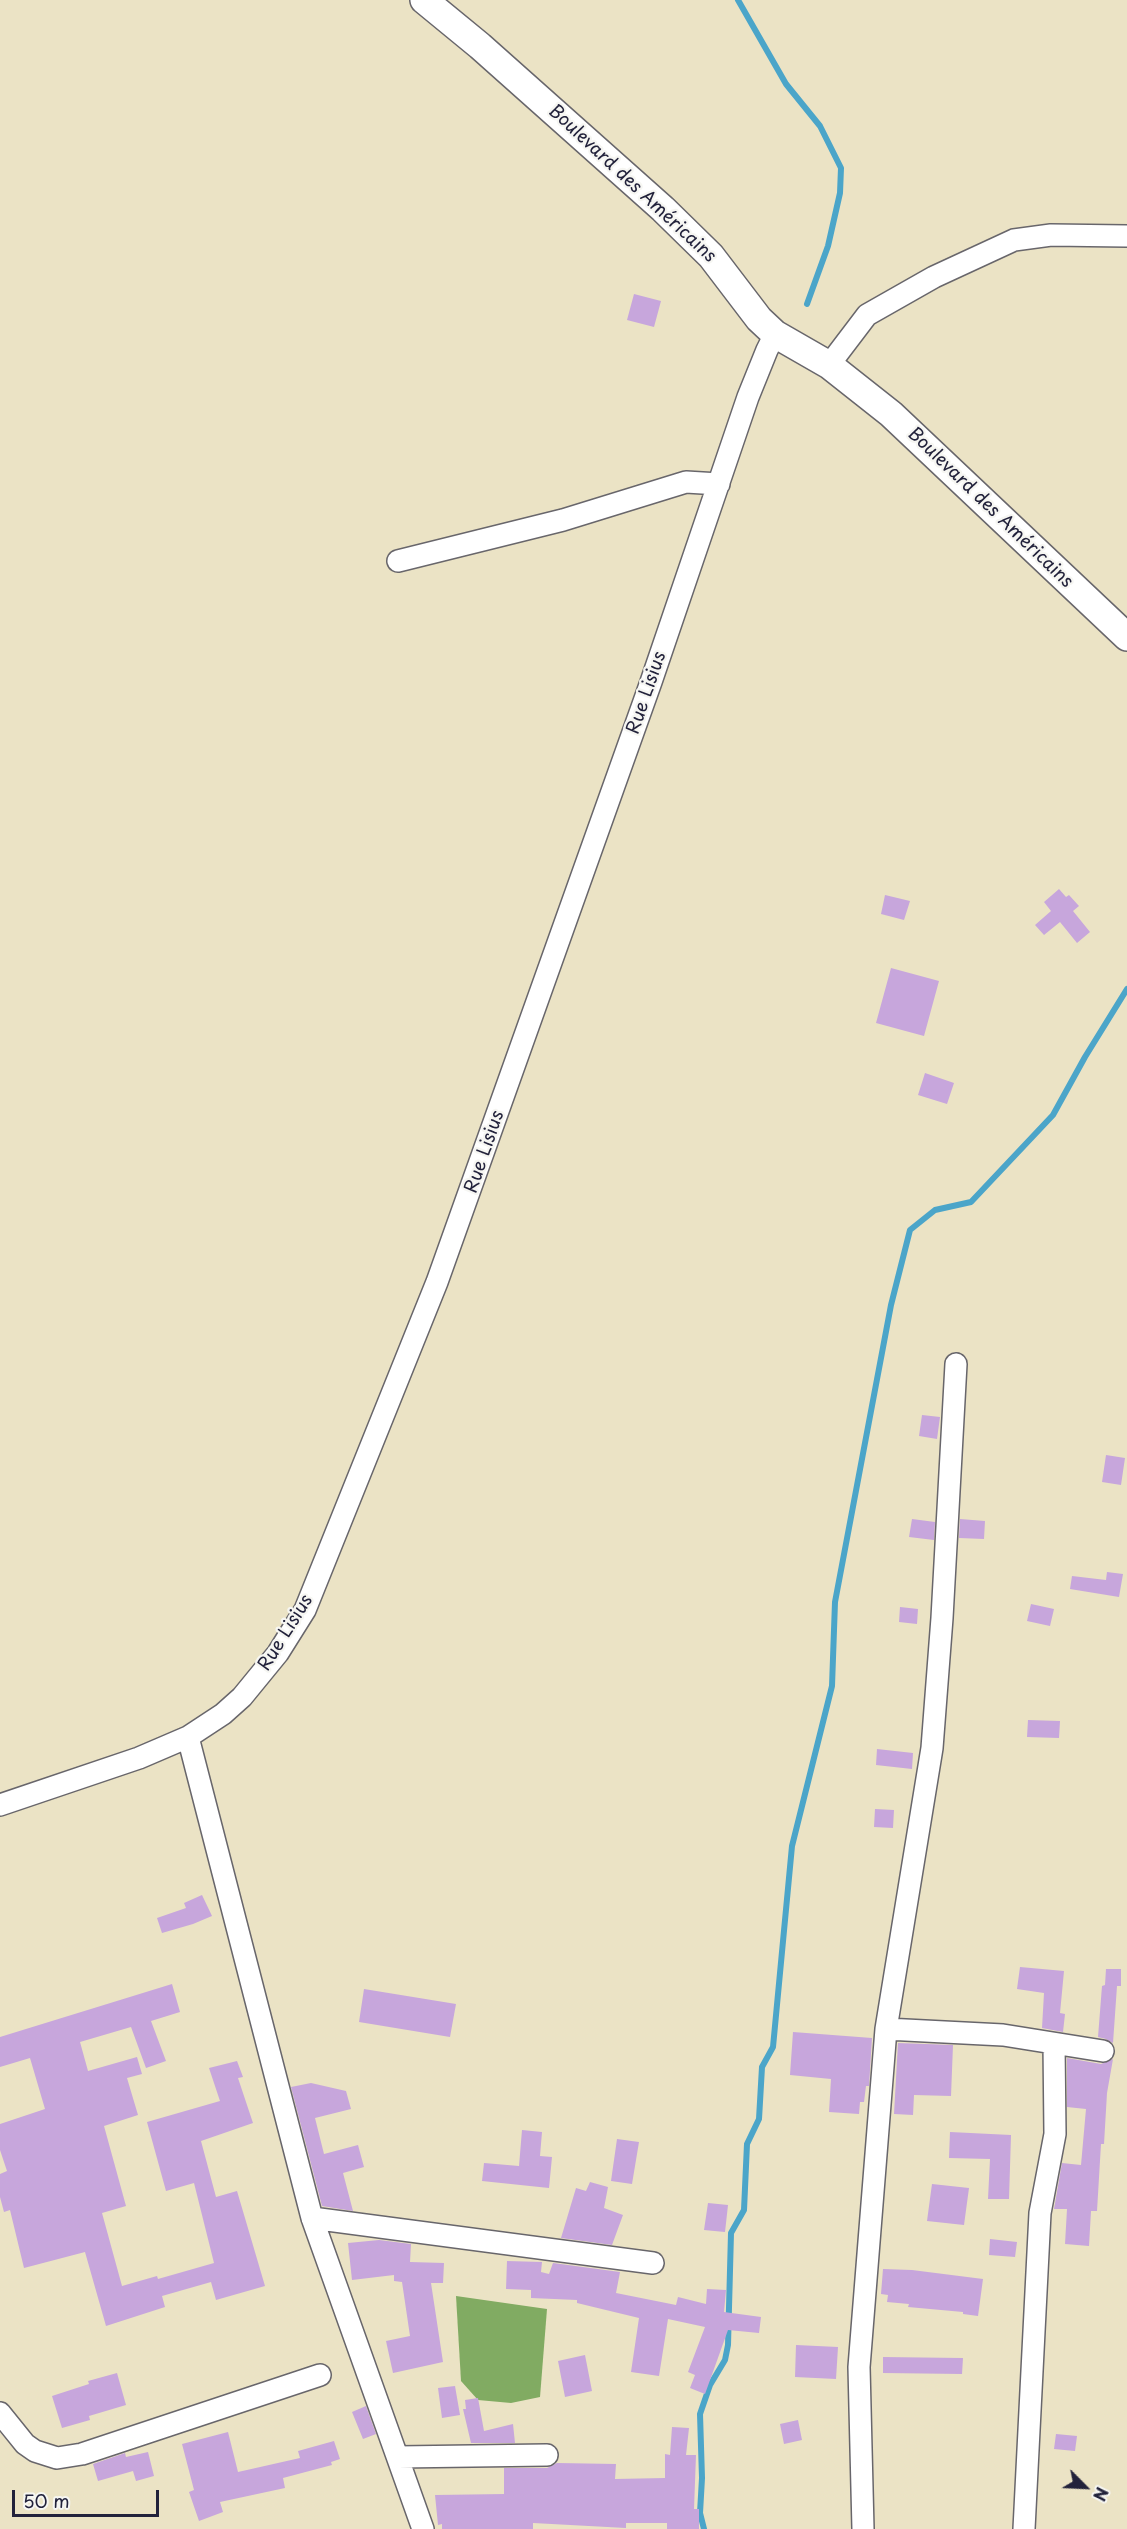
<!DOCTYPE html>
<meta charset="utf-8">
<style>
body{margin:0}
#map{position:relative;width:1127px;height:2529px;overflow:hidden;background:#ebe3c5;font-family:"Playpen Sans",sans-serif}
canvas{display:block}
.north{position:absolute;left:1055px;top:2457px;width:60px;height:60px;-webkit-text-stroke:4px #f6f6f2;paint-order:stroke;rotate:114deg;font-size:16px;font-weight:700;line-height:24px;text-align:center;color:#22223b}
.north::after{content:'';display:block;margin:auto;width:21px;height:27px;background:#22223b;clip-path:polygon(50% 0,100% 100%,50% 72%,0 100%)}
.scale{position:absolute;left:12px;top:2490px;width:147px;height:27px;box-sizing:border-box;border:3px solid #22223b;border-top:0;padding-left:8px;font-size:18px;line-height:21px;white-space:nowrap;color:#22223b;-webkit-text-stroke:4px #f6f6f2;paint-order:stroke}
</style>
<div id="map">
<canvas width="1127" height="2529"></canvas>
<div class="north">N</div>
<div class="scale">50 m</div>
</div>
<script>
const c = document.querySelector('canvas').getContext('2d');
c.lineJoin = 'round';
function paint(path, color) { c.fillStyle = color; c.fill(path, 'evenodd'); }
const shape = rows => new Path2D(rows.map(r => 'M' + r).join(''));
function strokePath(path, color, width, dash) { c.strokeStyle = color; c.lineWidth = width; c.lineCap = dash ? 'butt' : 'round'; c.setLineDash(dash || []); c.stroke(path); }
function label(font, color, halo, rows, align = 'center') {
  c.font = font + ' "Playpen Sans",sans-serif'; c.lineWidth = 4.5; c.setLineDash([]); c.textBaseline = 'middle'; c.strokeStyle = halo; c.fillStyle = color; for (const [text, x, y, turn = 0] of rows) {
    c.save(); c.translate(x, y); c.rotate((+turn || 0) * Math.PI / 180); c.textAlign = isNaN(turn) ? turn : align; if (halo) c.strokeText(text, 0, 0); c.fillText(text, 0, 0); c.restore();
  }
}
const forest = shape([
 [456,2296,547,2309,540,2397,511,2403,478,2400,461,2381]
]);
const stream = shape([
 [738,0,786,84,820,126,841,168,840,193,828,246,807,304],
 [704,2529,700,2513,702,2478,700,2414,710,2385,725,2360,728,2345,731,2233,744,2210,747,2144,759,2119,762,2067,773,2047,792,1846,832,1686,835,1602,891,1305,910,1230,935,1210,971,1202,1053,1115,1085,1057,1127,989]
]);
const building = shape([
 [634,294,661,301,654,327,627,320],
 [1059,889,1066,897,1069,895,1079,906,1073,911,1090,932,1077,943,1060,922,1044,935,1035,925,1051,911,1044,902],
 [885,895,910,901,904,920,881,914],
 [891,968,939,981,924,1036,876,1023],
 [925,1073,954,1083,947,1104,918,1095],
 [922,1415,940,1417,937,1439,919,1436],
 [1106,1455,1125,1458,1121,1485,1102,1482],
 [912,1519,935,1522,934,1540,909,1537],
 [960,1519,985,1521,984,1539,959,1538],
 [1107,1572,1123,1574,1119,1597,1070,1589,1072,1576,1106,1580],
 [1031,1604,1054,1609,1050,1626,1027,1621],
 [900,1607,918,1609,917,1624,899,1622],
 [1028,1720,1060,1721,1059,1738,1027,1737],
 [877,1749,913,1753,912,1769,876,1765],
 [875,1809,894,1810,893,1828,874,1827],
 [202,1895,212,1916,193,1924,162,1933,157,1918,186,1908,184,1903],
 [1020,1967,1064,1971,1060,2013,1065,2014,1063,2032,1042,2028,1044,1993,1017,1989],
 [1106,1969,1121,1969,1121,1986,1117,1986,1113,2043,1106,2039,1098,2037,1102,1986,1105,1985],
 [172,1984,180,2012,151,2021,166,2061,146,2068,131,2027,80,2042,88,2071,137,2057,142,2074,127,2078,138,2115,104,2126,126,2206,102,2213,122,2286,157,2276,158,2279,214,2263,194,2183,166,2191,147,2122,220,2101,209,2068,237,2061,243,2077,238,2078,253,2123,201,2141,216,2197,237,2191,265,2286,216,2300,211,2282,162,2296,165,2307,106,2326,85,2252,24,2268,10,2210,4,2212,0,2197,0,2174,7,2171,0,2150,0,2124,45,2109,30,2058,0,2067,0,2037],
 [364,1989,456,2004,450,2037,359,2022],
 [793,2032,872,2038,869,2086,866,2086,864,2102,860,2102,859,2114,829,2112,831,2079,790,2075],
 [898,2043,953,2045,951,2096,914,2095,913,2115,894,2114],
 [1067,2058,1101,2064,1113,2059,1107,2093,1104,2144,1101,2144,1097,2211,1091,2211,1089,2246,1065,2244,1067,2209,1054,2209,1062,2163,1081,2165,1086,2109,1067,2107],
 [311,2083,346,2091,351,2109,315,2118,324,2154,358,2145,364,2167,343,2173,353,2211,322,2206,291,2087],
 [522,2130,542,2132,540,2156,552,2157,549,2188,482,2181,484,2163,519,2166],
 [950,2132,1011,2135,1009,2199,988,2199,990,2159,949,2158],
 [617,2139,639,2142,632,2184,611,2181],
 [590,2182,608,2187,604,2208,623,2215,612,2245,561,2238,576,2188,586,2191],
 [932,2184,969,2188,964,2225,927,2221],
 [708,2203,728,2205,725,2232,704,2230],
 [990,2239,1017,2242,1015,2257,989,2255],
 [379,2240,411,2244,410,2262,444,2263,443,2283,431,2283,443,2362,393,2373,386,2341,410,2336,402,2282,394,2281,394,2275,352,2280,348,2243],
 [507,2261,542,2262,541,2272,549,2274,553,2263,620,2272,616,2293,676,2305,678,2297,706,2304,707,2289,726,2290,724,2312,761,2317,759,2333,728,2330,705,2394,690,2388,695,2375,688,2372,705,2327,668,2319,659,2376,631,2372,639,2318,577,2303,577,2300,531,2298,531,2290,506,2289],
 [883,2269,912,2270,983,2279,978,2316,963,2314,963,2312,908,2307,909,2304,887,2302,888,2295,881,2294],
 [796,2345,838,2347,836,2379,795,2377],
 [585,2355,592,2391,565,2397,558,2361],
 [883,2357,963,2358,962,2374,883,2373],
 [117,2373,126,2405,89,2416,90,2420,62,2428,52,2396,89,2384,88,2381],
 [455,2386,460,2415,442,2418,438,2388],
 [478,2398,484,2431,513,2424,515,2443,471,2443,463,2409,466,2409,465,2400],
 [366,2406,376,2434,363,2439,352,2412],
 [798,2420,802,2440,784,2444,780,2424],
 [672,2427,689,2428,686,2455,696,2455,694,2509,699,2509,699,2529,667,2529,667,2523,626,2523,626,2528,533,2523,533,2529,442,2529,442,2524,438,2525,435,2495,504,2494,504,2468,547,2468,557,2463,616,2464,615,2479,665,2478,665,2454,670,2455],
 [228,2432,238,2472,300,2458,298,2451,334,2441,340,2459,331,2462,332,2465,283,2478,285,2488,220,2502,223,2512,199,2521,189,2492,194,2490,182,2444],
 [1056,2434,1077,2436,1075,2451,1054,2449],
 [148,2452,154,2476,136,2481,133,2471,98,2481,93,2464,125,2453,126,2457]
]);
const minor = shape([
 [829,365,867,315,934,277,1014,240,1051,235,1127,236],
 [398,561,563,520,686,482,719,484],
 [188,1737,312,2218,423,2529],
 [0,1805,139,1758,188,1737,223,1714,242,1697,278,1653,305,1610,437,1282,651,682,748,397,767,350,775,334],
 [886,2029,1003,2035,1103,2051],
 [312,2218,653,2263],
 [0,2413,25,2444,35,2451,57,2458,82,2454,320,2375],
 [398,2457,547,2455],
 [863,2529,859,2367,886,2029,932,1748,942,1618,956,1364],
 [1024,2529,1040,2213,1055,2134,1054,2044]
]);
const major = shape([
 [424,0,480,46,663,209,711,256,759,319,775,334,829,365,891,414,1127,637]
]);
const streetNames = [
 ["Boulevard des Américains",632,184,43],
 ["Boulevard des Américains",990,508,44],
 ["Rue Lisius",647,693,-71],
 ["Rue Lisius",485,1152,-71],
 ["Rue Lisius",286,1633,-58]
];
paint(forest, '#81ab62');
strokePath(stream, '#4ba5c9', 6);
paint(building, '#c7a6dc');
strokePath(minor, '#68666b', 24);
strokePath(major, '#68666b', 30);
strokePath(minor, '#fff', 21);
strokePath(major, '#fff', 27);
label('18px', '#22223b', '#f6f6f2', streetNames);
</script>
